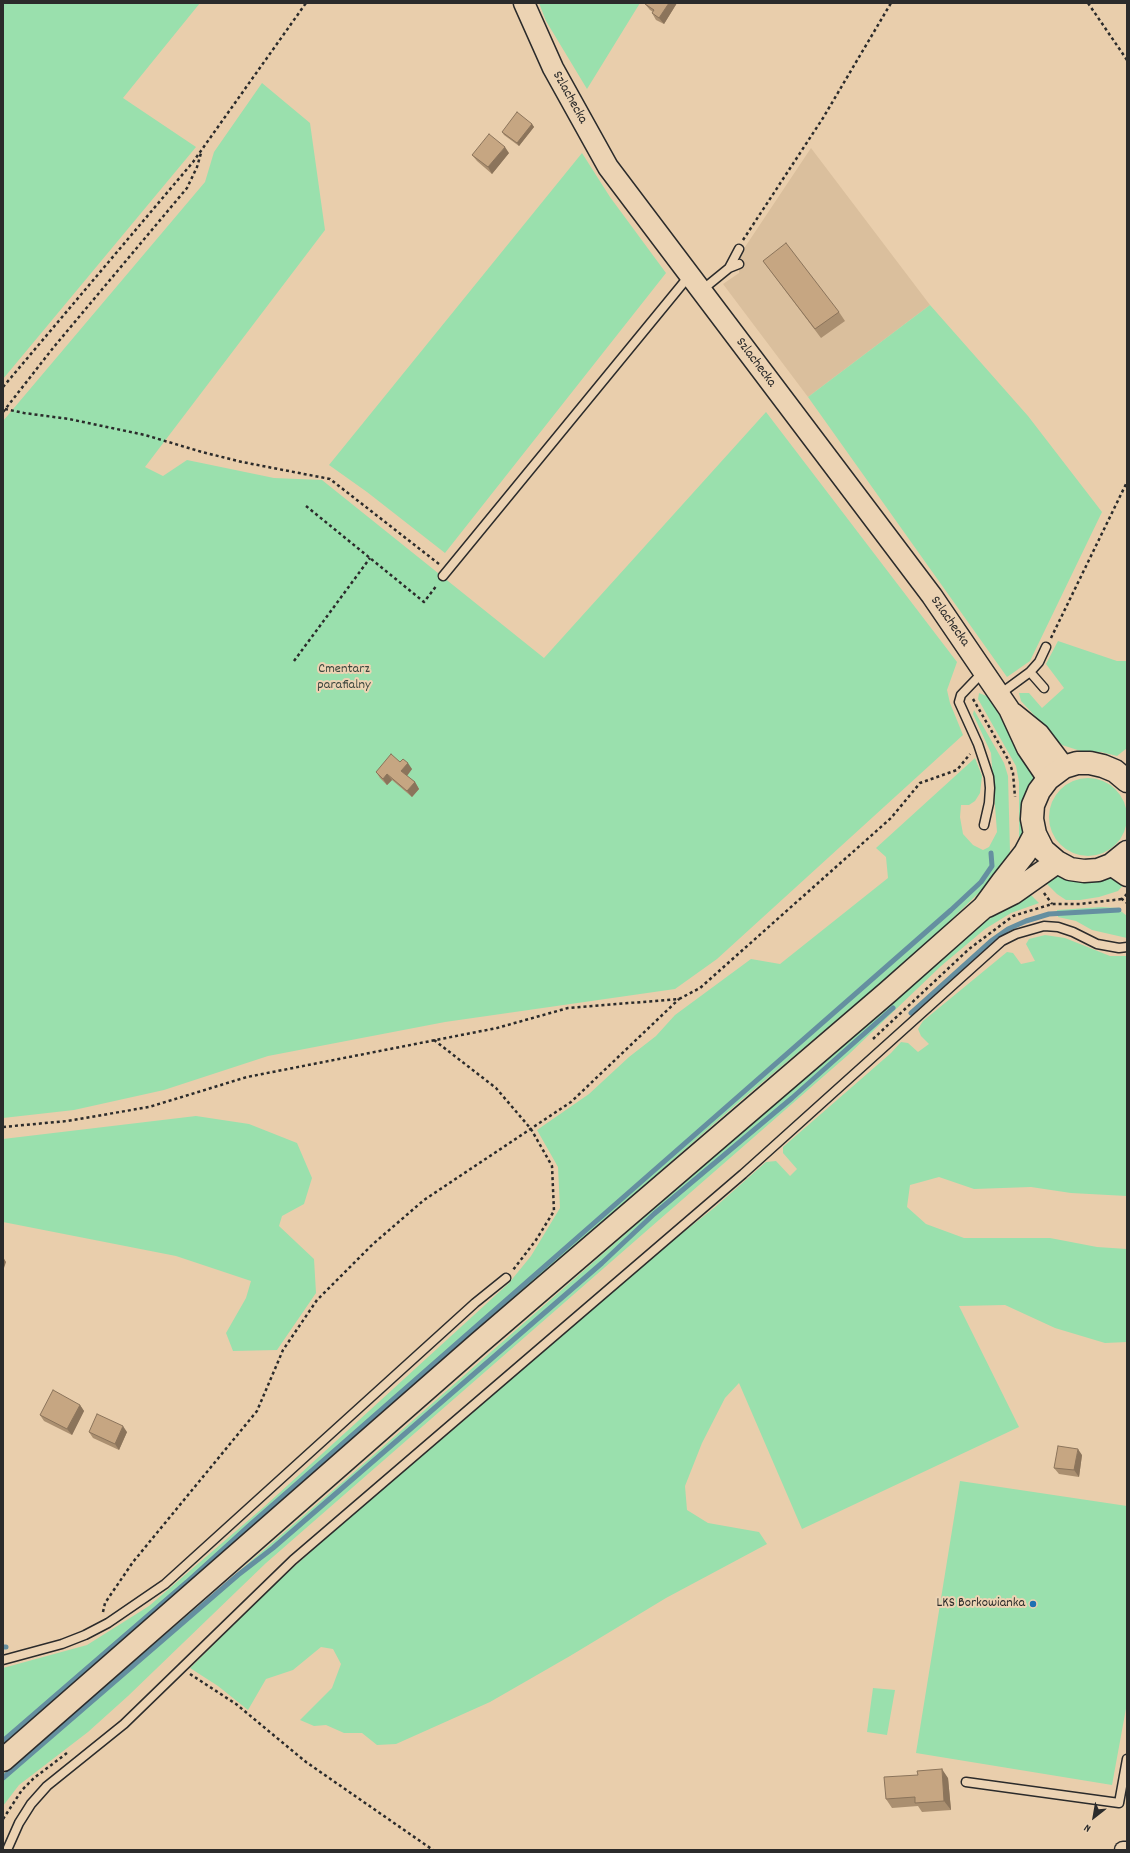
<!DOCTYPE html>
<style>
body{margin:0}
#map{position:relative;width:1130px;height:1853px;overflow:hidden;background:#e9ceac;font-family:Dekko,sans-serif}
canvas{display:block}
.frame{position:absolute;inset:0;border:4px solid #2b2b2b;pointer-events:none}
.north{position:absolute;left:1074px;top:1797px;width:40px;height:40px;-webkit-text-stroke:3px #ecd3b3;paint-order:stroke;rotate:211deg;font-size:11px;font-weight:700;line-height:16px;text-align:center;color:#2b2b2b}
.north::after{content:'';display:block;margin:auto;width:14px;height:18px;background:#2b2b2b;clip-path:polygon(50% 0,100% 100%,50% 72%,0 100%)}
</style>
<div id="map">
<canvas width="1130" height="1853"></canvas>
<div class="frame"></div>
<div class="north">N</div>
</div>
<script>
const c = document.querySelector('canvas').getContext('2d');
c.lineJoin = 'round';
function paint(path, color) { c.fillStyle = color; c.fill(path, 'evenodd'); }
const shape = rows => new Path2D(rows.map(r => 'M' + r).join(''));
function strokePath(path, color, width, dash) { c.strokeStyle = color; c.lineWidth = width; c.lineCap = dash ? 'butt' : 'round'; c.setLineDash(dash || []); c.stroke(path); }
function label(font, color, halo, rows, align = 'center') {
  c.font = font + ' Dekko,sans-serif'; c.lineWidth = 4; c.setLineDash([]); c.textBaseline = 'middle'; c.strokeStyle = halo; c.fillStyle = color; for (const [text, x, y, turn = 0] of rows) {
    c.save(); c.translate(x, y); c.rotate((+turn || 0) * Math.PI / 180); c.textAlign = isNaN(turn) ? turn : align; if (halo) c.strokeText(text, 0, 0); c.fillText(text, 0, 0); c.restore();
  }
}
const built = shape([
 [811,148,930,305,808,397,723,284,739,273,739,256]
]);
const green = shape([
 [3,3,200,3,123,98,196,147,3,379],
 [539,3,640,3,587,89,546,21],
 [262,83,310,123,325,230,145,467,163,476,187,460,274,478,322,480,544,658,766,412,957,662,947,690,950,703,963,735,717,959,675,989,445,1022,268,1056,164,1090,74,1110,3,1118,3,421,205,182,214,152],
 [582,153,610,197,666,273,445,553,367,492,329,465],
 [930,305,1028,416,1102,512,1030,661,1007,677,808,397],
 [1058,641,1117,661,1127,661,1127,748,1117,756,1101,752,1087,753,1062,745,1021,701,1019,693,1029,693,1042,708,1064,688,1046,664],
 [979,693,989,697,1032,773,1034,784,1027,826,1019,847,1019,782,1016,766,978,699],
 [974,710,1004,763,1008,776,1010,852,993,879,920,950,738,1103,189,1584,3,1744,3,1668,87,1645,149,1606,265,1506,509,1283,531,1256,560,1208,558,1167,537,1130,589,1094,629,1057,656,1036,675,1015,751,959,780,964,888,878,886,857,876,848,975,758,982,776,980,793,975,801,969,805,961,805,960,817,963,834,973,845,983,850,989,847,997,832,991,753,973,714],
 '1049 817a39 39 0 1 1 78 0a39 39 0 1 1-78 0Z',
 [1055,875,1107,877,1125,883,1118,891,1099,897,1080,900,1066,900,1057,894,1044,881],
 [1028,892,1039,903,1011,913,985,929,941,966,848,1055,266,1563,128,1696,88,1732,19,1785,3,1806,3,1774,345,1480,966,935],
 [1102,907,1117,908,1127,916,1127,938,1092,930,1076,921,1058,917,1057,910],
 [1045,935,1065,938,1110,956,1127,956,1127,1196,1071,1193,1031,1187,974,1189,939,1177,910,1185,907,1207,926,1224,964,1238,1050,1238,1097,1247,1127,1249,1127,1342,1105,1343,1055,1328,1005,1305,959,1306,1019,1427,802,1529,739,1383,725,1398,702,1443,685,1486,687,1510,708,1523,759,1532,767,1544,666,1598,570,1656,490,1702,396,1744,377,1745,362,1733,344,1733,326,1725,314,1726,300,1720,332,1688,341,1664,333,1649,321,1647,293,1670,266,1679,248,1710,218,1686,190,1668,276,1583,336,1529,468,1417,515,1374,667,1245,714,1208,766,1162,776,1161,790,1176,797,1169,783,1153,783,1147,891,1053,901,1042,908,1043,918,1052,929,1044,921,1036,918,1029,923,1021,1007,952,1013,953,1021,964,1035,961,1026,944,1029,939],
 [196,1116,249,1124,297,1143,312,1178,304,1204,282,1216,279,1226,314,1259,316,1293,277,1350,233,1351,226,1333,246,1298,251,1281,176,1256,3,1222,3,1139],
 [960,1481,1127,1506,1127,1703,1112,1785,916,1753],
 [873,1688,895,1690,887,1735,867,1732]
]);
const stream = shape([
 [911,1013,991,941,1008,929,1026,921,1049,914,1119,910],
 [3,1647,6,1647],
 [3,1741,187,1582,252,1523,951,910,981,882,992,866,991,853],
 [3,1778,238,1575,273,1548,602,1263,654,1214,792,1098,893,1008]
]);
const path = shape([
 [1088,3,1127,60],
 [743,240,823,118,891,3],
 [3,387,193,162,306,3],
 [5,409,24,413,69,419,145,435,202,452,242,462,330,479,439,564],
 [3,412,53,348,187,188,197,167,201,153],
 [306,506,424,602,437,585],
 [1051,638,1127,482],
 [294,661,370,558],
 [973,699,1009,761,1013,773,1015,797],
 [1044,893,1052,904],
 [1127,894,1122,899,1127,903],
 [873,1039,969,949,1013,916,1052,904,1080,904,1122,899],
 [434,1040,496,1088,531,1129,552,1166,554,1211,536,1240,513,1270],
 [3,1127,67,1121,149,1107,247,1077,497,1028,568,1008,679,999,700,988,891,818,920,783,957,770,970,754],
 [103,1612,105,1603,133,1562,257,1411,283,1350,317,1300,373,1244,424,1200,571,1102,679,999],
 [190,1674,236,1704,306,1762,433,1850],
 [3,1819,22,1790,34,1778,67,1753]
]);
const service = shape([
 [729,268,739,249],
 [702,290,729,268,739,264],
 [443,576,689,276],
 [983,672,961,695,959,702,978,744,989,777,990,788,989,803,984,825],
 [1030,672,1044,688],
 [1000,694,1030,672,1039,662,1046,647],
 [3,1660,62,1644,85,1635,108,1623,165,1584,475,1303,506,1278],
 [966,1782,1119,1803,1127,1759],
 [7,1850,19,1823,31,1804,47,1786,124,1724,293,1560,743,1174,1002,941,1016,934,1044,926,1058,927,1073,932,1097,944,1119,948,1127,947]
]);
const minor = shape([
 [1123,1850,1127,1850]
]);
const tertiary = shape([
 [524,3,553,68,608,167,932,596,1009,709,1027,748,1048,779],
 [1013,713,1039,734,1064,767],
 [1111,865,1127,876]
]);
const secondary = shape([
 [1127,781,1115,771,1103,766,1090,763,1077,763,1064,767,1048,779,1039,791,1033,805,1032,819,1035,834,1043,850,1057,862,1070,869,1084,871,1098,870,1111,865,1127,852],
 [987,906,1013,893,1057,862],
 [3,1760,479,1343,888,992,984,907,1003,881,1025,853,1035,834]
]);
const wall = shape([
 [646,3,677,3,664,24,656,20,652,13,653,12,650,10,645,4],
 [532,124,534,127,519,146,504,135,502,132],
 [509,153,492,174,477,161,472,155],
 [763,261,839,312,845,321,821,338],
 [400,762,412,769,407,776,415,782,419,789,412,797,392,780,387,785,380,778,376,772],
 [80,1405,84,1411,72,1435,44,1421,40,1415],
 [89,1432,127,1432,119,1450,93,1438],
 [1082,1455,1079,1477,1059,1474,1054,1468],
 [948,1778,951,1810,922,1812,918,1806,892,1808,886,1799]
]);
const shadedWall = shape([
 [669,3,677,3,664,24,659,18],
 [532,124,534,127,519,146,517,143],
 [505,147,509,153,492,174,488,167],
 [408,763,412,769,406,777,401,771],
 [387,774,392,780,387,785,383,779],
 [415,782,419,789,412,797,407,791],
 [3,1257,6,1262,3,1271],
 [80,1405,84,1411,72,1435,67,1429],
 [123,1426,127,1432,119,1450,115,1444],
 [1078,1449,1082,1455,1079,1477,1074,1470],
 [942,1769,948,1778,951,1810,944,1801]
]);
const building = shape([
 [646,3,669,3,659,18,652,13,654,10,645,4,646,3],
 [517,112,532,124,517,143,502,132,517,112],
 [489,134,505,147,488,167,472,155,489,134],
 [786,243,839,312,815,329,763,261,786,243],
 [391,754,400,762,403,759,408,763,401,771,415,782,407,791,387,774,383,779,376,772,391,754],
 [53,1390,80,1405,67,1429,40,1415,53,1390],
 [97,1414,123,1426,115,1444,89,1432,97,1414],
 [1058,1446,1078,1449,1074,1470,1054,1468,1058,1446],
 [942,1769,944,1801,915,1803,915,1797,886,1799,884,1777,918,1775,917,1771,942,1769]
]);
const markers = [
 [1033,1604,4,"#1f6fb2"]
];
const streetNames = [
 ["Szlachecka",569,98,61],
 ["Szlachecka",755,363,53],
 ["Szlachecka",949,622,55]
];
const parkNames = [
 ["Cmentarz",344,670],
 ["parafialny",344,686]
];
const poiNames = [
 ["LKS Borkowianka",1025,1604]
];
paint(built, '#dabf9d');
paint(green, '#9ae0ad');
strokePath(stream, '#658fa0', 5);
strokePath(service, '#2b2b2b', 11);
strokePath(minor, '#2b2b2b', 19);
strokePath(tertiary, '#2b2b2b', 23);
strokePath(secondary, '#2b2b2b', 25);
strokePath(path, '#2b2b2b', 2.5, [3, 3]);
strokePath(service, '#ecd3b3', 8);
strokePath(minor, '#ecd3b3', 16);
strokePath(tertiary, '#ecd3b3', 20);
strokePath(secondary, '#ecd3b3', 22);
paint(wall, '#aa8f70');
paint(shadedWall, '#8b745b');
paint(building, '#c6a682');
strokePath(building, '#8b745b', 1);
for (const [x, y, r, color] of markers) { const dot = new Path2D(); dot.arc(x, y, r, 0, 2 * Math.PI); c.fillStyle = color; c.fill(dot); strokePath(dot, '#ecd3b3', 1.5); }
label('14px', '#2b2b2b', '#ecd3b3', streetNames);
label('14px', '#3c463e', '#ecd3b3', parkNames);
label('14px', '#2b2b2b', '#ecd3b3', poiNames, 'right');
</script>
